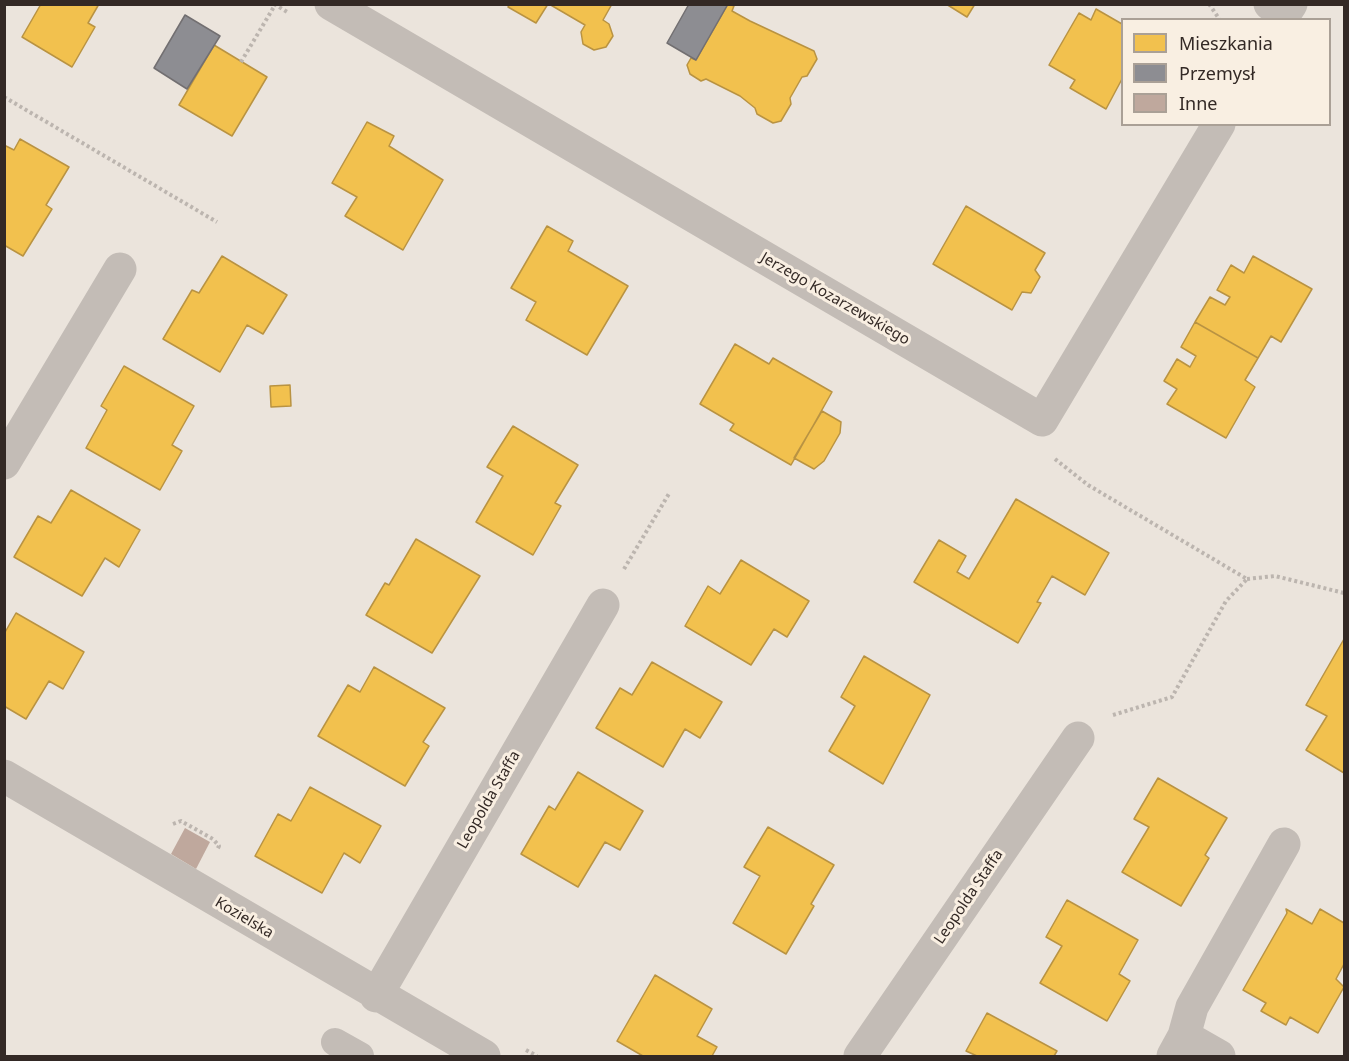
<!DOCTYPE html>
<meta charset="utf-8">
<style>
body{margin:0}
#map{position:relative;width:1349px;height:1061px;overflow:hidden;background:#ebe4dc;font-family:"Noto Sans",sans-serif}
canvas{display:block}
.frame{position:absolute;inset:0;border:6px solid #332925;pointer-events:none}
.legend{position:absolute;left:1121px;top:18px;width:210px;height:108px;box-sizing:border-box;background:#f9efe2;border:2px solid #aaa096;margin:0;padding:8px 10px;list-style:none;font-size:18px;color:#332925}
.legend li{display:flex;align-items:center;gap:12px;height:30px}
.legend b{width:30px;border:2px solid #aaa096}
</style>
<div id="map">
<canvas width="1349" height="1061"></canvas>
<div class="frame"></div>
<ul class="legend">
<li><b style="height:16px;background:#f2c14e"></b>Mieszkania</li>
<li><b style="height:16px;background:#8d8d92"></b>Przemysł</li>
<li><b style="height:16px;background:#bfa89d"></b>Inne</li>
</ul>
</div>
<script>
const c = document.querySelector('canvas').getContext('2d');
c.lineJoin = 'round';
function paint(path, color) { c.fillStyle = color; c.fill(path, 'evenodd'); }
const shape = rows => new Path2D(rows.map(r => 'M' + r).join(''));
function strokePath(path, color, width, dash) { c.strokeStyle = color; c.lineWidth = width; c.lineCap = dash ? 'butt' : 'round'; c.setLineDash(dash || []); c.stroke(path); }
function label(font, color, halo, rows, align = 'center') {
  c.font = font + ' "Noto Sans",sans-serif'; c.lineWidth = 6; c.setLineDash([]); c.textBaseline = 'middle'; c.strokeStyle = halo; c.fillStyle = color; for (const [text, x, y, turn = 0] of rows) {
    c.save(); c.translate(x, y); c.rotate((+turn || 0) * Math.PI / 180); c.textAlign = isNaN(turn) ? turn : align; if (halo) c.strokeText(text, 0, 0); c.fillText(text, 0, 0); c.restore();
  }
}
const homes = shape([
 [41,4,99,4,88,23,95,27,72,67,22,37,41,4],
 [510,4,548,4,536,23,508,7,510,4],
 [549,4,612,4,603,20,609,24,613,36,606,47,594,50,583,44,581,32,585,25,549,4],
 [728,4,734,6,732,11,750,21,814,51,817,59,807,76,802,77,790,98,791,104,781,121,773,123,757,114,755,108,740,96,706,79,701,81,690,74,687,65,691,58,696,60,728,4],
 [946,4,975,4,967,17,946,4],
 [1096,9,1122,24,1122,79,1106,109,1070,88,1075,80,1049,65,1079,13,1091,20,1096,9],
 [214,45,267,77,232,136,179,105,214,45],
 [367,122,394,136,389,146,443,180,403,250,345,216,357,197,332,183,367,122],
 [20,139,69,167,46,205,52,209,23,256,4,245,4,145,14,150,20,139],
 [966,206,1045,253,1035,270,1040,277,1031,293,1022,292,1012,310,933,264,966,206],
 [547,226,573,241,568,251,628,286,587,355,526,320,536,302,511,288,547,226],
 [222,256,287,295,263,334,247,325,220,372,163,339,192,290,199,293,222,256],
 [1253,256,1312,289,1281,342,1271,336,1258,358,1195,322,1210,297,1225,305,1230,297,1217,290,1231,265,1244,273,1253,256],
 [1195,322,1258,358,1245,380,1255,387,1226,438,1167,404,1177,389,1164,381,1177,359,1190,367,1196,356,1181,347,1195,322],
 [735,344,769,364,773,358,832,392,791,465,730,430,734,424,700,404,735,344],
 [124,366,194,406,172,445,182,451,160,490,86,448,107,410,101,406,124,366],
 [290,385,291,406,271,407,270,386,290,385],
 [822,411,841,422,840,433,824,461,814,469,794,458,822,411],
 [513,426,578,465,555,503,561,506,533,555,476,522,503,476,487,467,513,426],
 [71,490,140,530,119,567,105,558,82,596,14,557,38,516,51,523,71,490],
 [1016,499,1109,553,1085,595,1052,576,1037,602,1041,603,1018,643,914,582,939,540,966,556,957,572,969,579,1016,499],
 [416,539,480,576,432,653,366,615,385,583,389,585,416,539],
 [741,560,809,601,787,637,774,629,751,665,685,626,708,586,720,594,741,560],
 [16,613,84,652,63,689,49,681,26,719,4,706,4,634,16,613],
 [1344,639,1344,773,1306,750,1327,716,1306,705,1344,639],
 [864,656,930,695,883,784,829,751,855,706,841,697,864,656],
 [652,662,722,702,700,738,685,729,663,767,596,728,620,688,632,695,652,662],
 [374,667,445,708,423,742,429,746,405,786,318,736,348,685,360,692,374,667],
 [578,772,643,811,620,850,605,842,578,887,521,854,549,806,555,810,578,772],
 [1158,778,1227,818,1205,855,1209,858,1181,906,1122,872,1149,827,1134,819,1158,778],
 [310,787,381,826,360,863,344,853,322,893,255,856,278,814,291,821,310,787],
 [768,827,834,865,811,904,814,906,786,954,733,923,760,876,744,867,768,827],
 [1067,900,1138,940,1119,974,1130,981,1107,1021,1040,983,1062,946,1046,937,1067,900],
 [1286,909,1312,924,1320,909,1344,923,1344,964,1336,979,1344,987,1318,1033,1290,1017,1286,1025,1261,1011,1266,1003,1243,990,1287,913,1286,909],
 [655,975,712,1009,697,1036,717,1047,712,1056,643,1056,617,1041,655,975],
 [987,1013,1057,1051,1054,1056,977,1056,966,1051,987,1013]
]);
const industry = shape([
 [689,4,728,4,696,60,667,43,689,4],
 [185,15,220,36,187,89,154,68,185,15]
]);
const building = shape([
 [185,828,210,842,196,869,171,854]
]);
const path = shape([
 [274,4,289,13],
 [1209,4,1220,20],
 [241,62,275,5],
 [4,97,217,222],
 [1055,459,1088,485,1247,579,1226,601,1172,697,1113,715],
 [624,569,670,492],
 [1247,579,1275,576,1344,593],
 [173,824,181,821,213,839,219,846,217,850],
 [526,1050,537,1056]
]);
const service = shape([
 [335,1042,360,1056]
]);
const minor = shape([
 [331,4,1042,420,1219,124],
 [1270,4,1285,13,1291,4],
 [4,463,120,269],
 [4,776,484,1056],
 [376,996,603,605],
 [1184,1036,1219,1056],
 [860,1056,1078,738],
 [1173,1056,1184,1036,1192,1007,1284,844]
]);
const streetNames = [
 ["Jerzego Kozarzewskiego",835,299,30],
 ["Leopolda Staffa",489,800,-60],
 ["Leopolda Staffa",969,897,-56],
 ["Kozielska",244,918,31]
];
paint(homes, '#f2c14e');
strokePath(homes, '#b99342', 1.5);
paint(industry, '#8d8d92');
strokePath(industry, '#726f71', 1.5);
paint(building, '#bfa89d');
strokePath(path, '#bcb5af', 4, [3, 3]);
strokePath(service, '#c3bcb6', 28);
strokePath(minor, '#c3bcb6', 33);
label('15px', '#332925', '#f9efe2', streetNames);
</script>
